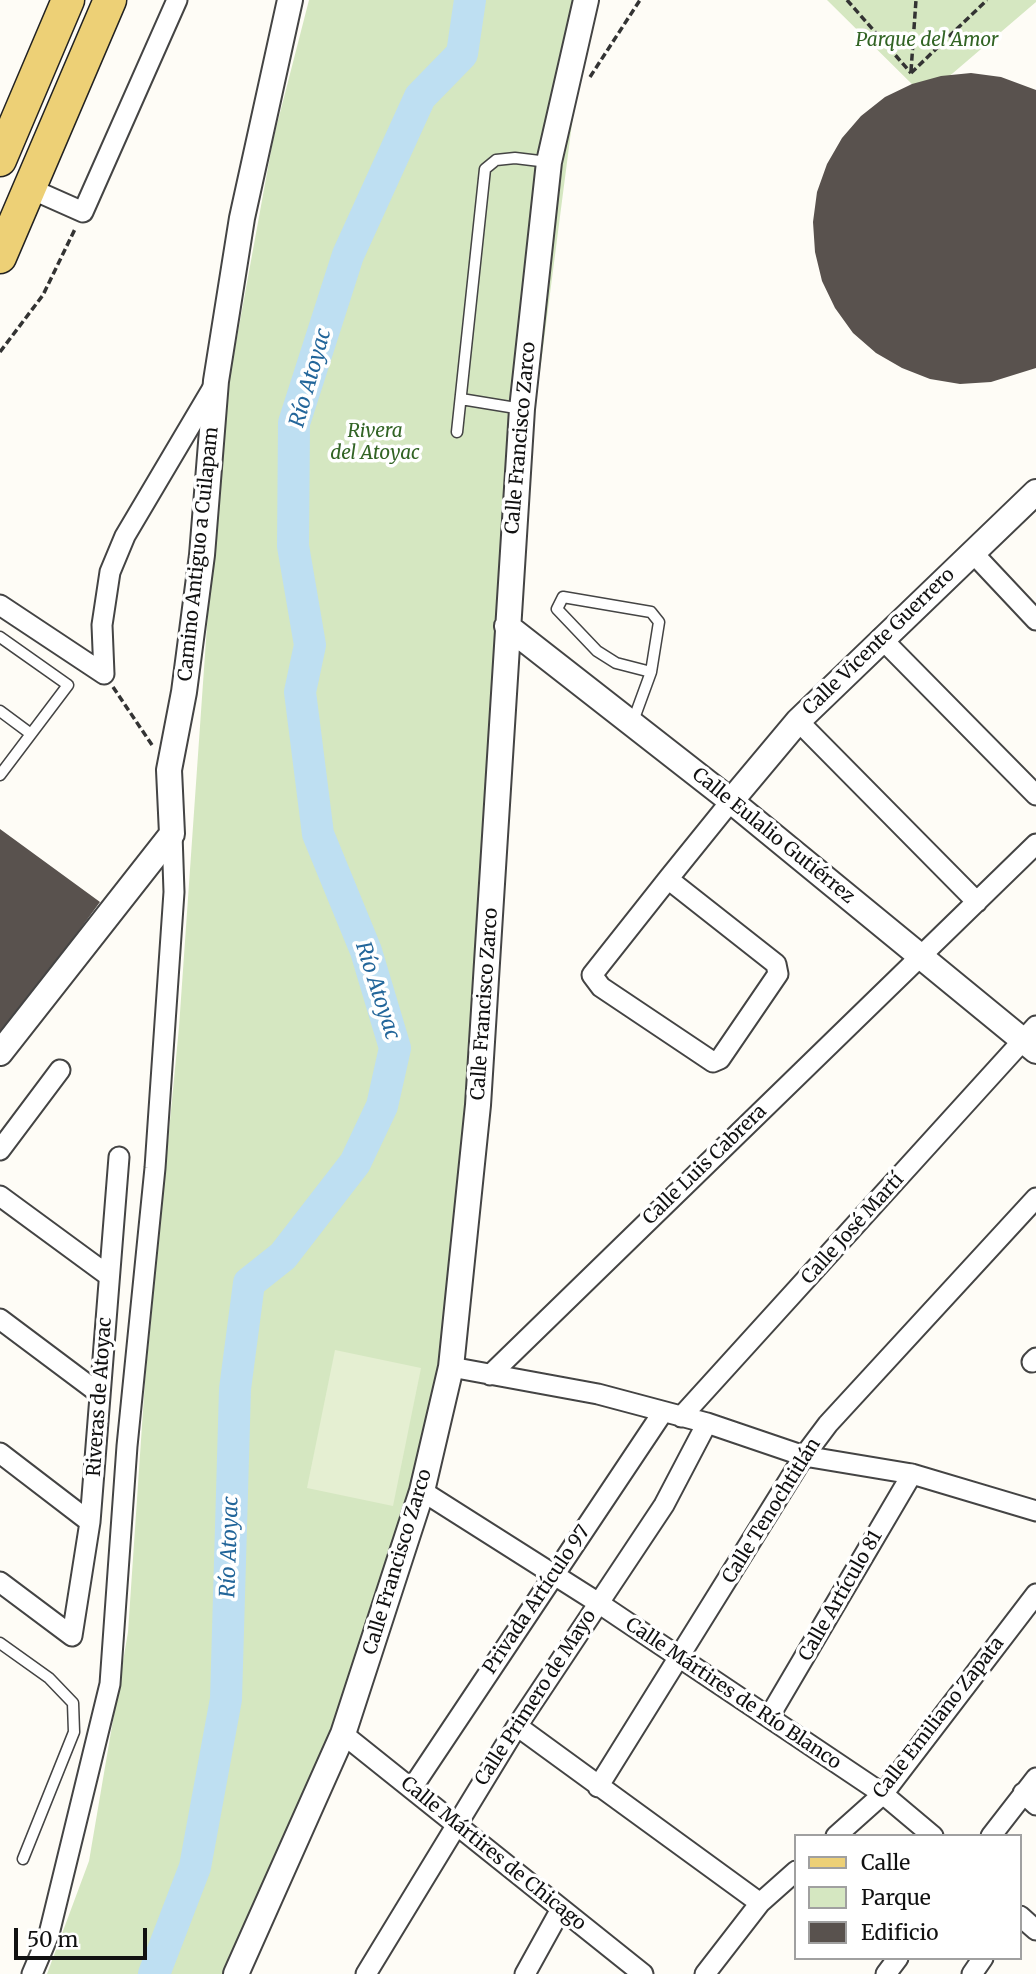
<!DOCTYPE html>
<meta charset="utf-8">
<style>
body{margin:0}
#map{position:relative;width:1036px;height:1974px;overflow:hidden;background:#fefcf6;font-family:Merriweather,serif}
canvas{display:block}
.legend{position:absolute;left:794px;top:1834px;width:228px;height:126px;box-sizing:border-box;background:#fff;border:2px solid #a0a0a0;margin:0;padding:9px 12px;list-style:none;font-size:21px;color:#111}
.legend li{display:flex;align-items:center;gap:14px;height:35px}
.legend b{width:35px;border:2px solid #a0a0a0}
.scale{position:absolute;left:14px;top:1928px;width:133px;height:32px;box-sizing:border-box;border:4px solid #111;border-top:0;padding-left:9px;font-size:21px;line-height:24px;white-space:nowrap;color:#111;-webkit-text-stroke:5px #fff;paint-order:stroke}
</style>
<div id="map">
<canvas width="1036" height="1974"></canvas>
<ul class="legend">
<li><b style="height:9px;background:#edd076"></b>Calle</li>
<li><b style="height:19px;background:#d5e7c1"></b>Parque</li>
<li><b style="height:19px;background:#59524e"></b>Edificio</li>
</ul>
<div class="scale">50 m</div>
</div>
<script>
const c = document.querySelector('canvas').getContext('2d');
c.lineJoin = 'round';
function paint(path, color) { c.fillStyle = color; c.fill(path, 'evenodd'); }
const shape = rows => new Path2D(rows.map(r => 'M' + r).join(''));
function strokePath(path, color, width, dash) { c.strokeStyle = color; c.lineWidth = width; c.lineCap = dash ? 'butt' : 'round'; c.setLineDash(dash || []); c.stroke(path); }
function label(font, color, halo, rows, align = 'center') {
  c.font = font + ' Merriweather,serif'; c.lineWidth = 7; c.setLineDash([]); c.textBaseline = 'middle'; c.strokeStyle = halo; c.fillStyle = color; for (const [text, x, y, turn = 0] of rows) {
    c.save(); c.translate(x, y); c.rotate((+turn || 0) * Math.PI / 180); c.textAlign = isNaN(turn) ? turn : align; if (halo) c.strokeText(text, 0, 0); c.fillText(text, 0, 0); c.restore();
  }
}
const green = shape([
 [309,0,588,0,507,626,451,1367,343,1734,232,1974,47,1974,89,1861,128,1632,145,1381,179,1027,221,425,273,140],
 [827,0,1036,0,1036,2,925,97]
]);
const pitch = shape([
 [335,1350,421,1368,393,1506,307,1488]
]);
const river = shape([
 [154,1974,195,1867,226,1699,235,1389,249,1283,283,1256,355,1163,382,1106,395,1048,366,951,318,834,300,692,310,645,293,546,294,423,348,255,420,97,462,54,470,0]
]);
const building = shape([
 [971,73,1001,77,1036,90,1036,368,991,382,960,384,930,379,902,368,876,353,853,333,835,308,822,281,815,252,813,222,817,192,827,164,842,138,861,116,885,97,912,84,941,76],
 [0,829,100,902,0,1038]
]);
const path = shape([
 [847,0,911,73],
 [911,71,916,0],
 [911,73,987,0],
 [590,77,640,0],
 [0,352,43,295,76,227],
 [113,687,152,745]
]);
const service = shape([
 [461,399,522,409],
 [457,432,485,169,496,160,515,158,548,162],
 [0,637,68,685,0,775],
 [0,711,31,734],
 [632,724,651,672,659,622,651,612,563,597,557,609,597,651,616,663,651,672],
 [0,1643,49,1678,73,1703,74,1732,23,1859]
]);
const minor = shape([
 [29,188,83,212,177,0],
 [972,552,1036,620],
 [0,605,104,674],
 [881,638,1036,795],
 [104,674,102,625,110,572,125,536,215,384],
 [798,721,977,902],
 [668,879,776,964,778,974,720,1059,713,1062,601,987,592,975,668,879,731,801],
 [0,1150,60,1070],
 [0,1196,109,1276],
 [0,1319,100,1394],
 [1032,1362,1036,1358],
 [451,1367,598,1394,707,1423,804,1456,912,1474,1036,1511],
 [490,1375,1036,844],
 [681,1417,1036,1026],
 [0,1453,90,1522],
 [422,1491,597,1602,883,1794,933,1836],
 [0,1582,72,1636,90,1522,119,1157],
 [769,1717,912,1474],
 [517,1726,760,1903],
 [343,1734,643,1974],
 [598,1787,804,1456,828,1424,1036,1198],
 [412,1788,663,1412],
 [1023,1793,1036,1805],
 [836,1836,883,1794,1036,1594],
 [991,1836,1036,1778],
 [1020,1916,1036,1930],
 [32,1974,49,1934,110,1684,127,1446,155,1168,174,892,172,834],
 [366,1974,517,1726,664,1505,707,1423],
 [525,1974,561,1909],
 [705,1974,760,1903,796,1871],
 [886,1974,898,1958],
 [972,1974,983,1958]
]);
const tertiary = shape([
 [507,626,731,801,1036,1051],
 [731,801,798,721,1036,492],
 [0,1053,172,834,169,770,184,692,202,555,216,381,242,218,290,0],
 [236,1974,343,1734,422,1491,451,1367,478,1105,522,409,549,162,586,0]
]);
const primary = shape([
 [0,160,68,0],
 [0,257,110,0]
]);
const parkNames = [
 ["Parque del Amor",927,41],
 ["Rivera",375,432],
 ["del Atoyac",375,454]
];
const streetNames = [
 ["Calle Francisco Zarco",521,438,-85],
 ["Camino Antiguo a Cuilapam",199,554,-84],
 ["Calle Vicente Guerrero",879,642,-44],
 ["Calle Eulalio Gutiérrez",773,836,39],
 ["Calle Francisco Zarco",485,1004,-86],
 ["Calle Luis Cabrera",705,1165,-44],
 ["Calle José Martí",853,1229,-48],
 ["Riveras de Atoyac",100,1397,-86],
 ["Calle Tenochtitlán",772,1511,-58],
 ["Calle Francisco Zarco",398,1562,-73],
 ["Calle Artículo 81",841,1596,-60],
 ["Privada Artículo 97",537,1600,-56],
 ["Calle Mártires de Río Blanco",733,1694,34],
 ["Calle Primero de Mayo",536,1698,-57],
 ["Calle Emiliano Zapata",939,1718,-52],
 ["Calle Mártires de Chicago",493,1854,39]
];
const waterNames = [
 ["Río Atoyac",311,378,-74],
 ["Río Atoyac",377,991,72],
 ["Río Atoyac",230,1547,-88]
];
paint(green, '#d5e7c1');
paint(pitch, '#e5efd2');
strokePath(river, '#bedff2', 32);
paint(building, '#59524e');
strokePath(service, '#444', 13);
strokePath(minor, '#444', 23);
strokePath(tertiary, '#444', 28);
strokePath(primary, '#222', 35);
strokePath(path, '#333', 3.5, [7, 3.5]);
strokePath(service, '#fff', 10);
strokePath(minor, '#fff', 19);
strokePath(tertiary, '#fff', 24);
strokePath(primary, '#edd076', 32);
label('italic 19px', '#326425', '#fff', parkNames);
label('19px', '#111', '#fff', streetNames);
label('italic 21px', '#23669a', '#fff', waterNames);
</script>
